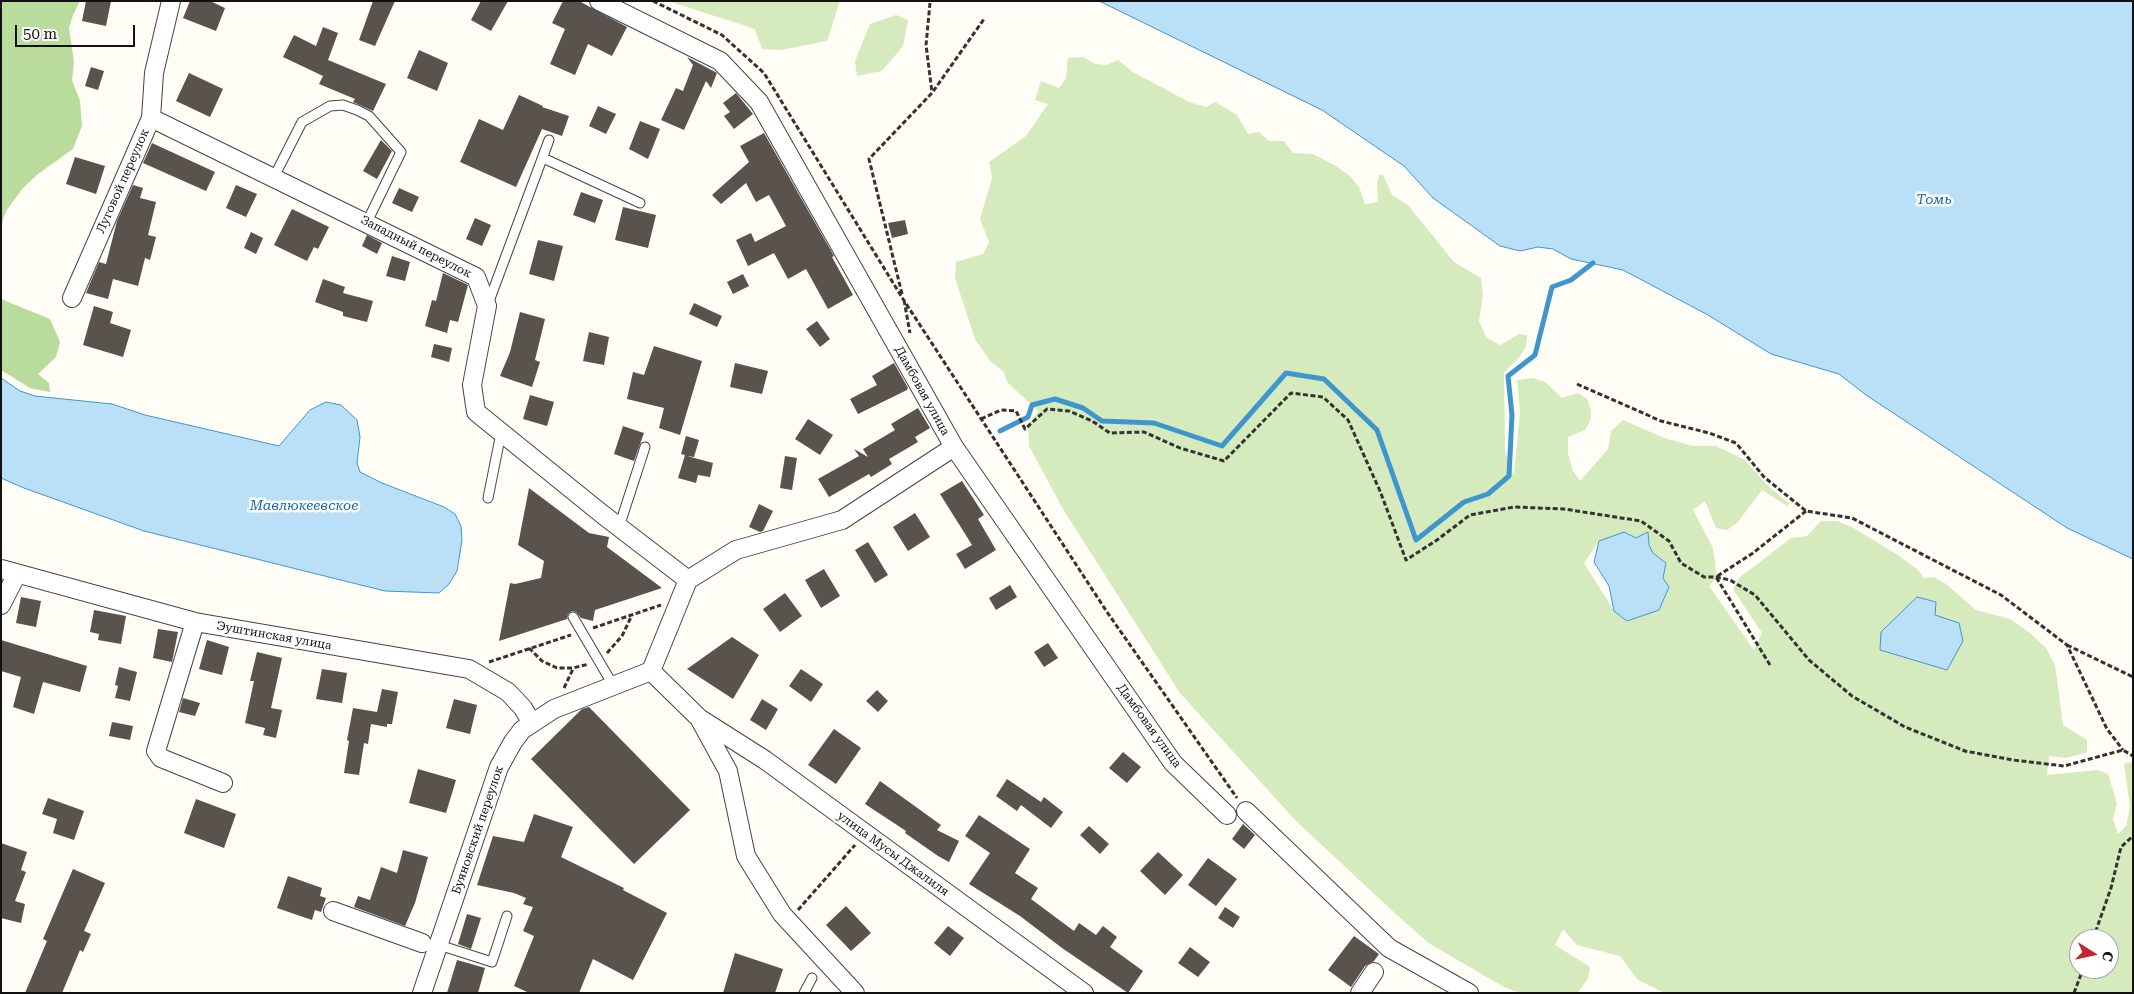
<!DOCTYPE html>
<meta charset="utf-8">
<style>
body{margin:0}
#map{position:relative;width:2134px;height:994px;overflow:hidden;background:#fffdf5;font-family:"Roboto Serif",serif}
canvas{display:block}
.frame{position:absolute;inset:0;border:2px solid #111;pointer-events:none}
.north{position:absolute;left:2069px;top:929px;width:50px;height:50px;box-sizing:border-box;background:#fff;border:1px solid #a0a0a0;border-radius:50%;rotate:100deg;font-size:14px;font-weight:700;line-height:20px;text-align:center;color:#111}
.north::after{content:'';display:block;margin:auto;width:18px;height:22px;background:#c4262e;clip-path:polygon(50% 0,100% 100%,50% 72%,0 100%)}
.scale{position:absolute;left:15px;top:25px;width:120px;height:22px;box-sizing:border-box;border:2px solid #111;border-top:0;padding-left:6px;font-size:15px;line-height:18px;white-space:nowrap;color:#111;-webkit-text-stroke:4px #fff;paint-order:stroke}
</style>
<div id="map">
<canvas width="2134" height="994"></canvas>
<div class="frame"></div>
<div class="north">С</div>
<div class="scale">50 m</div>
</div>
<script>
const c = document.querySelector('canvas').getContext('2d');
c.lineJoin = 'round';
function paint(path, color) { c.fillStyle = color; c.fill(path, 'evenodd'); }
const shape = rows => new Path2D(rows.map(r => 'M' + r).join(''));
function strokePath(path, color, width, dash) { c.strokeStyle = color; c.lineWidth = width; c.lineCap = dash ? 'butt' : 'round'; c.setLineDash(dash || []); c.stroke(path); }
function label(font, color, halo, rows, align = 'center') {
  c.font = font + ' "Roboto Serif",serif'; c.lineWidth = 5; c.setLineDash([]); c.textBaseline = 'middle'; c.strokeStyle = halo; c.fillStyle = color; for (const [text, x, y, turn = 0] of rows) {
    c.save(); c.translate(x, y); c.rotate((+turn || 0) * Math.PI / 180); c.textAlign = isNaN(turn) ? turn : align; if (halo) c.strokeText(text, 0, 0); c.fillText(text, 0, 0); c.restore();
  }
}
const green = shape([
 [668,1,840,1,827,41,781,50,762,49,755,29],
 [896,15,908,20,903,46,882,71,857,76,855,61,870,24],
 [1083,57,1095,64,1106,65,1118,60,1133,72,1189,102,1206,107,1215,102,1237,115,1248,134,1259,132,1269,141,1284,141,1293,153,1313,154,1336,166,1350,176,1359,187,1365,204,1378,202,1377,184,1379,175,1383,175,1392,195,1408,205,1454,262,1481,278,1483,295,1479,321,1486,337,1500,345,1519,334,1527,335,1526,346,1520,356,1504,373,1505,451,1514,475,1520,413,1517,380,1533,378,1545,382,1562,398,1578,393,1587,399,1591,411,1591,419,1585,430,1568,437,1568,454,1573,471,1580,481,1608,449,1611,431,1623,420,1664,438,1693,446,1716,446,1745,460,1766,484,1789,503,1787,506,1762,490,1737,523,1727,530,1716,528,1705,501,1693,510,1713,548,1716,571,1716,578,1709,586,1754,650,1762,633,1733,589,1739,578,1791,538,1807,536,1821,521,1837,521,1852,527,1898,555,1917,569,1924,578,1934,577,1946,584,1976,610,2010,619,2030,633,2046,648,2055,665,2063,725,2087,740,2087,752,2067,758,2049,756,2047,775,2098,770,2108,774,2117,803,2113,819,2118,834,2126,826,2130,807,2124,763,2133,762,2133,993,1665,993,1638,980,1620,956,1577,945,1563,929,1555,945,1590,967,1588,979,1577,993,1520,993,1504,987,1430,944,1399,917,1296,821,1180,693,1063,509,1029,446,1028,425,1038,411,1007,382,1004,372,991,362,975,339,955,278,956,262,983,254,989,242,980,219,992,178,989,162,1026,136,1048,104,1035,100,1041,81,1059,88,1066,78,1068,58],
 [1648,533,1649,545,1653,553,1666,563,1663,578,1628,621,1614,611,1584,563,1599,541,1636,538],
 [1917,597,1936,602,1934,615,1881,632],
 [2079,939,2109,939,2109,969,2079,969]
]);
const forest = shape([
 [1,1,80,1,73,15,69,28,74,62,72,80,80,101,82,126,73,149,38,174,23,188,6,211,1,226],
 [1,299,50,319,60,342,56,357,38,374,49,383,50,392,30,388,1,370]
]);
const water = shape([
 [1099,1,2133,1,2133,559,2067,528,1866,395,1839,374,1771,354,1708,315,1623,270,1571,259,1553,249,1538,247,1520,251,1500,246,1433,198,1404,166,1322,110,1099,1],
 [1,378,20,391,35,396,112,404,145,415,279,446,310,410,326,402,341,405,357,420,360,437,357,463,360,472,382,483,444,507,455,514,461,526,462,540,457,571,449,584,439,593,385,591,144,531,24,488,1,478,1,378],
 [1624,532,1636,538,1648,532,1649,545,1653,553,1666,563,1663,578,1669,587,1659,610,1627,621,1614,611,1609,586,1594,562,1599,541,1624,532],
 [1917,597,1936,602,1935,615,1959,623,1963,641,1947,670,1880,650,1881,632,1917,597]
]);
const stream = shape([
 [1000,431,1028,417,1032,405,1055,399,1083,408,1102,421,1154,423,1222,446,1286,373,1324,379,1377,430,1416,540,1464,502,1488,494,1509,476,1512,415,1508,376,1535,355,1552,287,1571,280,1593,263]
]);
const building = shape([
 [86,1,111,1,106,26,82,21],
 [190,1,210,1,225,8,216,31,183,18],
 [373,1,395,1,375,46,359,40],
 [481,1,508,1,491,31,471,20],
 [563,1,579,1,627,27,612,56,588,44,575,75,550,64,565,29,552,23],
 [323,27,338,33,328,60,386,84,373,111,353,102,355,99,319,84,323,76,283,57,294,35,316,46],
 [419,50,448,63,437,91,407,78],
 [687,57,717,73,711,88,706,81,684,130,661,120,676,88,683,91,693,65],
 [91,67,104,71,98,90,85,86],
 [189,73,223,89,210,117,176,101],
 [736,93,753,114,734,129,724,116,730,112,723,103],
 [519,95,543,106,542,107,569,116,562,136,542,129,516,187,460,162,479,119,503,130],
 [598,106,616,114,606,134,589,126],
 [640,121,660,129,648,159,629,149],
 [764,133,834,256,832,257,853,295,828,309,806,269,788,279,774,253,748,266,736,240,751,233,755,242,786,226,769,195,756,202,746,183,721,204,712,195,749,162,740,146],
 [381,140,392,151,377,179,363,171],
 [152,143,215,172,206,191,143,163],
 [75,157,105,166,96,194,66,184],
 [133,185,143,188,140,198,156,202,148,235,156,237,150,260,145,258,138,286,113,279,108,299,86,293,99,262,106,264,117,221],
 [236,185,257,194,246,217,226,208],
 [399,188,419,197,412,212,392,203],
 [581,192,603,200,595,223,573,215],
 [623,207,656,215,648,248,615,240],
 [292,209,329,227,318,249,314,247,307,261,274,245],
 [475,218,491,225,482,246,466,239],
 [905,220,908,234,892,238,888,223],
 [251,232,263,238,256,254,244,248],
 [367,235,382,243,377,254,362,246],
 [538,240,563,246,554,281,529,274],
 [392,256,410,262,405,281,386,276],
 [443,273,468,285,458,322,450,320,447,333,425,326,432,300,436,301],
 [743,274,749,286,733,294,727,282],
 [323,279,345,287,343,293,373,301,367,322,343,316,343,312,315,302],
 [694,303,722,316,717,327,689,314],
 [94,306,113,312,110,323,131,330,123,357,83,345],
 [520,312,545,319,535,360,540,362,532,387,500,376,510,352],
 [817,321,830,339,820,347,806,329],
 [589,332,609,337,604,365,583,361],
 [434,344,452,348,449,362,431,357],
 [654,346,702,361,680,435,659,428,664,408,627,399,633,372,644,375],
 [735,363,768,371,762,394,730,387],
 [894,363,908,388,907,390,858,414,850,399,877,385,872,376],
 [530,395,554,402,547,426,523,419],
 [918,408,930,428,915,437,918,442,889,459,892,464,871,477,869,474,829,497,818,479,859,456,854,449,868,457,863,449,895,430,891,424],
 [808,419,833,435,820,455,795,439],
 [623,426,644,433,634,461,614,454],
 [686,436,699,440,694,457,687,456,713,463,710,477,698,475,696,483,678,478,685,455,681,454],
 [785,456,797,458,792,490,780,488],
 [962,481,984,515,978,519,996,550,965,569,956,554,972,545,940,494],
 [529,488,589,533,609,537,607,547,662,588,595,610,593,621,581,618,576,612,572,611,568,614,567,619,499,641,510,583,515,584,541,578,544,561,518,545],
 [759,504,773,511,763,531,760,532,749,527],
 [915,513,930,537,908,551,893,527],
 [868,542,888,575,875,583,855,550],
 [824,569,840,596,821,608,805,580],
 [1010,585,1017,597,996,610,989,598],
 [785,593,802,616,780,632,763,609],
 [21,597,41,601,36,627,16,623],
 [94,610,126,616,121,644,98,640,99,634,90,632],
 [158,629,178,632,172,662,153,658],
 [732,637,759,655,733,699,687,669],
 [1,640,87,666,80,692,43,682,34,714,13,707,21,677,1,671],
 [207,640,229,647,222,675,199,669],
 [1048,643,1058,658,1044,667,1034,652],
 [257,652,282,658,271,708,282,710,276,738,263,735,265,728,245,723,254,681,250,681],
 [119,667,137,672,130,701,115,698,118,686,115,685],
 [322,669,347,673,342,703,316,699],
 [801,669,823,684,811,702,789,686],
 [382,689,398,692,392,724,387,724,387,727,371,724,368,744,364,743,359,775,344,773,349,741,347,740,353,708,377,712],
 [877,690,888,701,878,712,866,701],
 [183,698,200,703,195,716,179,712],
 [454,699,477,705,470,734,446,728],
 [762,699,778,709,766,730,750,720],
 [589,707,690,810,634,864,531,759,582,709],
 [112,722,133,726,130,740,109,736],
 [834,729,861,748,836,784,808,765],
 [1123,752,1141,767,1127,783,1109,768],
 [418,769,456,780,446,813,409,803],
 [1007,779,1041,802,1044,797,1063,812,1051,828,1021,805,1017,811,996,796],
 [880,781,941,825,937,830,959,841,949,862,938,856,905,833,906,831,865,804],
 [48,798,84,811,74,840,53,833,57,819,42,814],
 [196,799,236,814,224,848,184,833],
 [534,814,573,827,561,857,624,888,623,890,667,913,633,980,593,959,579,993,529,993,514,986,534,936,523,931,533,907,523,904,526,898,514,893,477,885,493,836,524,842],
 [979,815,1030,849,1015,873,1038,888,1031,899,1074,931,1079,923,1096,935,1103,926,1117,937,1110,947,1143,971,1128,993,1062,948,1020,916,969,884,990,853,965,836],
 [1243,824,1255,835,1244,849,1232,839],
 [1089,826,1109,844,1100,854,1080,835],
 [1,843,27,852,21,870,26,872,15,901,25,904,21,923,1,918],
 [403,850,428,857,415,903,405,926,354,907,358,896,370,900,381,867,397,873],
 [1158,852,1183,875,1165,895,1140,871],
 [1208,858,1237,879,1216,906,1188,885],
 [73,869,105,883,84,931,91,934,83,952,80,950,62,993,25,993,47,941,43,939],
 [288,876,322,888,320,896,326,898,321,912,315,910,312,920,277,908],
 [846,906,871,933,851,951,826,925],
 [1225,907,1240,917,1233,928,1218,918],
 [467,914,481,918,471,949,458,944],
 [948,926,964,938,950,956,934,943],
 [1354,936,1379,954,1374,961,1365,966,1351,987,1328,970],
 [1190,947,1210,962,1198,977,1178,963],
 [735,953,783,969,775,993,723,993],
 [457,960,485,968,478,993,447,993]
]);
const path = shape([
 [653,1,722,35,764,73,903,299,1107,612,1237,798],
 [930,3,926,45,932,92],
 [902,294,869,159,932,93,984,19],
 [904,300,910,333],
 [1577,384,1661,421,1709,433,1736,443,1764,477,1806,511,1852,518,2001,595,2067,645,2107,729,2123,750],
 [981,419,1001,410,1016,411,1025,429,1047,409,1069,411,1092,421,1110,433,1144,432,1180,448,1224,461,1291,393,1323,397,1348,420,1380,491,1406,560,1437,540,1470,515,1514,507,1564,509,1641,521,1669,541,1681,563,1704,577,1716,577,1730,580,1755,595,1809,660,1852,696,1905,727,1965,751,2013,760,2064,766,2123,750,2133,756],
 [593,628,661,605],
 [2067,645,2133,677],
 [529,648,542,661,557,668,573,668,589,664],
 [607,653,622,636,632,615],
 [489,662,571,635],
 [1770,665,1716,577,1753,553,1806,511],
 [564,688,573,669],
 [798,910,855,845],
 [2093,939,2111,888,2121,847,2133,836],
 [2074,993,2083,969]
]);
const lane = shape([
 [543,158,640,203],
 [274,177,302,122,330,106,343,105,357,110,369,116,401,152,367,222],
 [488,304,549,140],
 [488,498,501,433],
 [619,527,645,447],
 [573,617,613,685],
 [439,945,492,962,507,916],
 [804,993,812,978]
]);
const street = shape([
 [599,1,720,61,759,102,954,447,1173,763,1227,815],
 [151,118,476,277,487,306,472,385,476,412,602,514,688,580],
 [72,298,151,118,154,73,171,1],
 [1,569,195,622,469,669,508,692,523,708,531,722],
 [1,605,17,574],
 [195,622,156,751,161,758,223,783],
 [651,671,699,718,728,771,746,856,782,914,855,993],
 [699,718,765,760,1084,993],
 [1246,811,1389,948,1469,993],
 [333,911,422,943],
 [422,993,499,767,513,742,522,730,554,709,651,671,688,580,736,550,842,520,954,447],
 [1360,993,1374,972]
]);
const streetNames = [
 ["Луговой переулок",123,181,-66],
 ["Западный переулок",416,247,27],
 ["Дамбовая улица",922,391,61],
 ["Эуштинская улица",274,636,10],
 ["Дамбовая улица",1149,726,54],
 ["Буяновский переулок",478,830,-71],
 ["улица Мусы Джалиля",893,854,36]
];
const waterNames = [
 ["Томь",1934,200],
 ["Мавлюкеевское",304,506]
];
paint(green, '#d5ebbd');
paint(forest, '#b9dc9c');
paint(water, '#b9e0f7');
strokePath(water, '#3f96cf', 1);
strokePath(stream, '#3f96cf', 5);
paint(building, '#5a524d');
strokePath(lane, '#444', 11);
strokePath(street, '#444', 20);
strokePath(path, '#333', 3, [5, 2.5]);
strokePath(lane, '#fff', 9);
strokePath(street, '#fff', 18);
label('12px', '#111', '#fff', streetNames);
label('italic 14px', '#1768a6', '#fff', waterNames);
</script>
